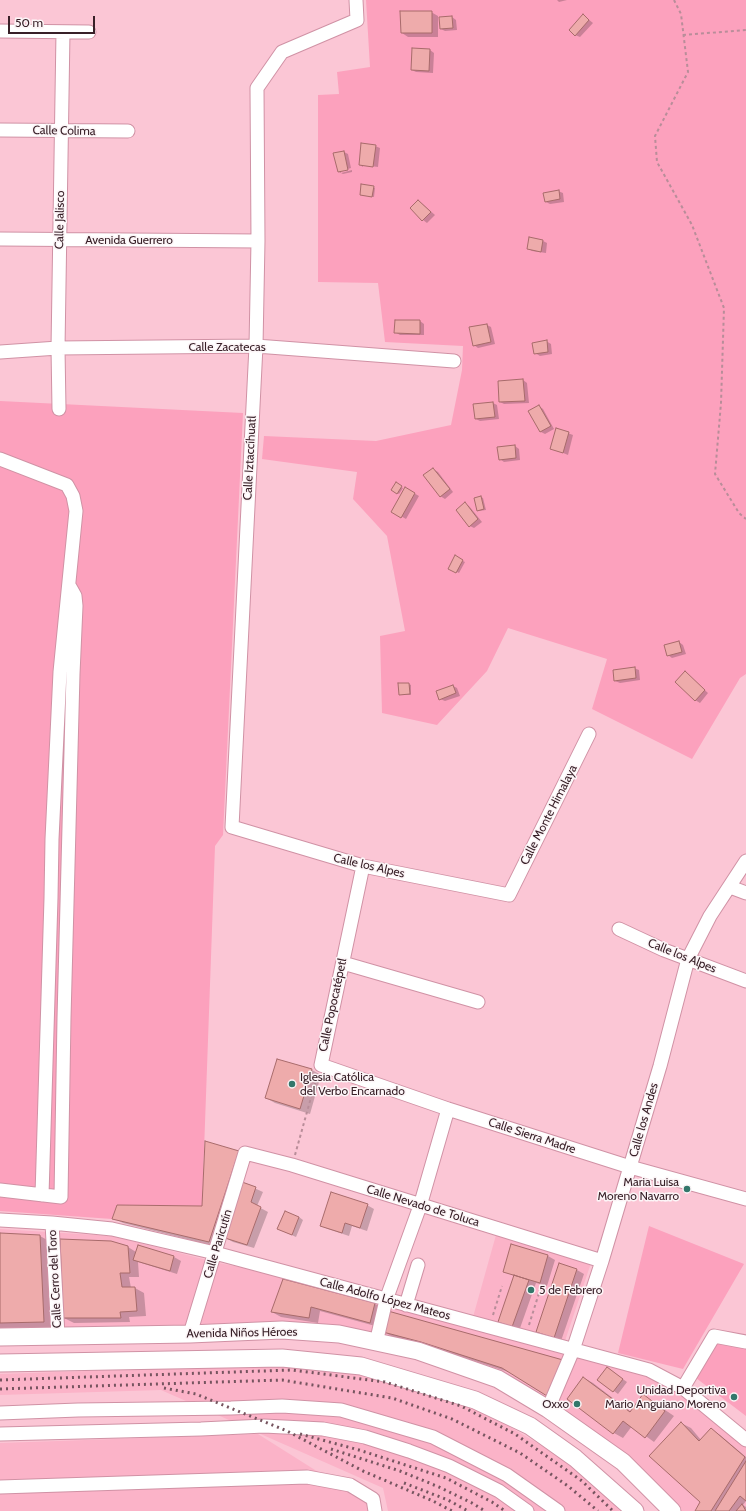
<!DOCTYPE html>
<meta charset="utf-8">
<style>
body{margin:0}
#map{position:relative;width:746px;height:1511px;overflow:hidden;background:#fbc6d5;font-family:Cabin,sans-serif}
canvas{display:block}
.scale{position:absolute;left:8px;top:16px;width:87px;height:18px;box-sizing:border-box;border:2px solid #382028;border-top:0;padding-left:5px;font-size:12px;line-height:14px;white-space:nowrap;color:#382028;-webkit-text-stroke:3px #fcf5f7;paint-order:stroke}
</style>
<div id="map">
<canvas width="746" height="1511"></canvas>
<div class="scale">50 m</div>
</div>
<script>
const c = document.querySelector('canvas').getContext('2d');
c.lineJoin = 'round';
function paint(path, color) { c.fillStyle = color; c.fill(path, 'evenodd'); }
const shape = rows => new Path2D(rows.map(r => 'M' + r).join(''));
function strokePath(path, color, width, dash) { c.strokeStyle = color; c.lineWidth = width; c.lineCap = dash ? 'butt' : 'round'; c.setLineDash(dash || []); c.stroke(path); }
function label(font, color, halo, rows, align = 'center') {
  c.font = font + ' Cabin,sans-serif'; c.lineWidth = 3; c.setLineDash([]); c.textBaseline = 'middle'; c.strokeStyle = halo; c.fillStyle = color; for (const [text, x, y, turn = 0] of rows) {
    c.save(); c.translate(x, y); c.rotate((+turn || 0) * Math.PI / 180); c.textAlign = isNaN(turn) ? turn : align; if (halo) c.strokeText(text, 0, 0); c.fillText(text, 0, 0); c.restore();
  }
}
const built = shape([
 [0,1229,112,1236,219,1263,285,1276,566,1355,648,1374,680,1390,746,1444,746,1511,677,1511,546,1401,339,1328,0,1332],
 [496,1235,591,1263,564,1344,473,1317],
 [261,1365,372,1375,483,1411,583,1470,620,1511,388,1511,383,1488,161,1390,0,1395,0,1374],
 [258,1434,372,1506,372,1511,0,1511,0,1443]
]);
const green = shape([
 [366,0,746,0,746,674,740,678,692,759,592,709,607,659,508,628,487,671,437,725,382,713,380,636,405,631,387,536,353,499,357,472,262,459,264,436,376,441,451,425,462,370,463,346,385,342,378,283,318,282,318,95,339,94,337,72,370,67],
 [0,401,243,413,223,835,215,846,202,1206,117,1205,112,1219,0,1211],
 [649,1226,744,1264,683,1369,618,1353],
 [717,1340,746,1346,746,1416,696,1378]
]);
const shadow = shape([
 [557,0,567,0,559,2],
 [431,12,438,16,438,37,408,37,402,33],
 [583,15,593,23,580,37,575,35],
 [452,17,456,20,457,30,445,31,441,29],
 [430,50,434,53,433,73,416,72,412,70],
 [375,146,380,148,378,167,363,165,363,167,360,165],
 [344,152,348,154,351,168,341,171,341,173,352,170,352,172,343,174,339,172],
 [373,187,375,188,374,197,361,195],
 [558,191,563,193,564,202,550,204,546,202],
 [419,201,435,215,427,223,423,220],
 [530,238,543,241,547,243,546,253,532,251,528,248],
 [420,321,424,324,424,335,400,335,395,332],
 [487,325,491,327,495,344,478,348,474,345],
 [546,341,551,344,552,354,540,356,535,353],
 [523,380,527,383,529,403,504,404,500,402,499,382],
 [493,403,497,405,499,419,480,421,476,419],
 [539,406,543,409,554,429,545,434,541,432],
 [557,429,573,435,568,455,551,448],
 [515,446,519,449,520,460,504,462,500,459],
 [433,469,438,472,453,492,445,499,440,496],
 [396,484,403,488,399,494,393,490],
 [405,488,419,496,406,519,392,511],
 [481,497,483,498,486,510,479,511,477,510],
 [465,504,469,506,482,522,474,528,470,526],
 [455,557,465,562,459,573,449,568],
 [679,642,683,645,686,654,672,658,668,655],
 [634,668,639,670,640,680,620,683,615,681],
 [685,672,708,693,700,703,695,700],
 [409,684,411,685,411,695,400,694],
 [453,686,457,688,460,696,445,701,440,699],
 [277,1060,312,1070,321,1075,310,1114,275,1103,266,1098],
 [239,1151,218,1247,123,1223,113,1218,203,1207],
 [243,1183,263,1192,257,1206,268,1212,254,1248,233,1242,226,1238],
 [367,1205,374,1209,367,1231,352,1226,349,1236,328,1229,321,1226],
 [299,1217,303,1220,296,1237,278,1229],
 [0,1234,40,1236,49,1241,53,1327,0,1328],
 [512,1245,548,1256,555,1260,547,1286,536,1283,519,1331,517,1328,505,1324,505,1325,499,1322,515,1276,504,1271],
 [138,1246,174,1257,181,1261,177,1274,138,1262,139,1277,129,1277,131,1288,135,1288,144,1293,146,1316,129,1317,130,1322,74,1323,64,1318,128,1247,136,1252],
 [560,1264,577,1270,584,1274,561,1341,544,1336,537,1332],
 [284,1280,375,1304,384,1309,379,1327,320,1311,318,1323,281,1317,272,1312],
 [384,1332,562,1361,512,1373,431,1347,393,1337],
 [611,1371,627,1382,618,1394,598,1379],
 [584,1378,593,1383,631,1412,643,1395,674,1416,654,1442,632,1426,623,1438,614,1433],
 [681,1423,691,1428,701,1440,711,1430,720,1435,746,1457,746,1501,743,1505,746,1507,746,1511,696,1511,702,1502]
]);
const building = shape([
 [400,11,432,11,432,33,401,33,400,11],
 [583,14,589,20,575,36,569,30,583,14],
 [452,16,453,28,440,29,439,17,452,16],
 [412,48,430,49,429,71,411,70,412,48],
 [361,143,376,145,373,167,359,165,361,143],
 [344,151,348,170,338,172,333,153,344,151],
 [361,184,374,186,372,197,360,195,361,184],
 [559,190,560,199,545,202,543,193,559,190],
 [418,200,431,212,422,221,410,208,418,200],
 [529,237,543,240,541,252,527,249,529,237],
 [395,320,420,320,420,334,394,333,395,320],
 [487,324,491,342,473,346,469,327,487,324],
 [547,340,548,352,534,354,532,343,547,340],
 [523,379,525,401,499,402,498,381,523,379],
 [493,402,495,417,475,419,473,404,493,402],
 [539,405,551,426,540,432,528,411,539,405],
 [556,428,569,432,563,453,550,449,556,428],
 [515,445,516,458,499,460,497,447,515,445],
 [433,468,450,489,440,497,423,475,433,468],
 [396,482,402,486,397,494,391,490,396,482],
 [405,487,415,493,401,518,391,512,405,487],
 [481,496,484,509,477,511,474,498,481,496],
 [465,502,478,519,469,527,456,510,465,502],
 [455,555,463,560,456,573,448,569,455,555],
 [679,641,682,652,667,656,664,645,679,641],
 [635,667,636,678,614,681,613,670,635,667],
 [685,671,705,690,695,701,675,682,685,671],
 [398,683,409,683,410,694,399,695,398,683],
 [453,685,456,693,439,700,436,691,453,685],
 [277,1059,312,1069,300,1109,265,1098,277,1059],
 [205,1141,239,1151,209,1242,112,1219,117,1205,202,1206,205,1141],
 [242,1182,256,1187,251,1202,261,1207,247,1245,225,1238,242,1182],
 [331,1192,368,1204,360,1228,345,1223,342,1233,320,1226,331,1192],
 [285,1211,299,1217,292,1235,277,1229,285,1211],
 [0,1233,40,1235,44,1322,0,1323,0,1233],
 [60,1239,111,1241,128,1246,130,1273,120,1273,122,1287,135,1287,137,1311,120,1312,121,1318,63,1318,60,1239],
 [511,1244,548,1255,540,1283,503,1272,511,1244],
 [138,1245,174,1256,170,1271,133,1260,138,1245],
 [559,1263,577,1269,554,1338,536,1332,559,1263],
 [514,1275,529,1280,512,1327,498,1322,514,1275],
 [283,1279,375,1303,370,1323,311,1307,309,1318,271,1312,283,1279],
 [388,1311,563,1360,547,1396,502,1368,421,1342,383,1332,388,1311],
 [607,1367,623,1379,613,1392,597,1380,607,1367],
 [583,1377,630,1412,643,1394,665,1411,645,1438,623,1421,613,1434,567,1399,583,1377],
 [681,1422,699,1441,711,1428,745,1457,711,1511,695,1511,700,1502,649,1456,681,1422],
 [746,1461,746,1501,740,1496,729,1511,715,1511,746,1461],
 [742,1504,746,1511,736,1511,742,1504]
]);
const path = shape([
 [674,0,681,14,688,72,655,136,657,162,692,225,724,308,721,403,715,474,739,513,746,519],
 [683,35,746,30],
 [295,1155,317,1076],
 [493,1315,502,1286],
 [529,1325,539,1293]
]);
const minor = shape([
 [356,0,357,20,282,52,257,88,258,241,256,346,232,827,363,866,509,895,589,734],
 [0,31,89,32],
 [0,130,128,131],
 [0,239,258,241],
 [0,352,58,348,256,346,454,361],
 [59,409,58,348,63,32],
 [0,459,67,485,73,496,76,511,60,672,52,839,51,898,42,1195],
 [363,866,321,1065,448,1109,630,1167,746,1199],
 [730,887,746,893],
 [619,929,664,950,746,981],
 [343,963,478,1002],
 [0,1190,61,1197,64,1018,73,674,76,606,75,596,70,587],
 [0,1220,52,1223,112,1229,215,1253,649,1370,683,1388,746,1440],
 [52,1223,58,1336],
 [406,1305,418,1265],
 [190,1334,245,1153,292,1165,602,1261],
 [376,1343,386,1300,420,1206,448,1109],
 [683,1388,714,1336,746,1342],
 [548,1409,573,1350,602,1261,660,1066,688,959,710,916,746,861],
 [0,1413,78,1410,231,1408,282,1406,341,1410,433,1437,507,1475,558,1511],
 [0,1434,201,1429,264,1426,323,1429,365,1437,409,1451,449,1466,499,1491,527,1511],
 [0,1487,307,1477,350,1485,373,1499,375,1511]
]);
const major = shape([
 [0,1337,190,1334,282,1330,339,1334,418,1351,498,1379,548,1409,623,1462,672,1511],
 [0,1363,282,1358,361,1366,475,1400,530,1426,575,1458,635,1511]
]);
const rail = shape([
 [0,1380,292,1370,385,1382,461,1406,515,1434,582,1481,613,1511],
 [164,1388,196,1394,287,1431,363,1471,433,1501,452,1511],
 [0,1389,282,1380,392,1398,452,1419,520,1453,568,1486,598,1511],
 [300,1434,359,1450,446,1478,492,1502,505,1511],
 [331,1449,400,1471,439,1487,472,1503,485,1511],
 [404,1483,448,1500,468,1511]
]);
const markers = [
 [292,1084,4,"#33776b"],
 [687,1189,4,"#33776b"],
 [531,1290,4,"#33776b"],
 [734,1397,4,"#33776b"],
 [577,1404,4,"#33776b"]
];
const streetNames = [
 ["Calle Colima",64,131,1],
 ["Calle Jalisco",60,220,-89],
 ["Avenida Guerrero",129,240],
 ["Calle Zacatecas",227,347],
 ["Calle Iztaccíhuatl",250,458,-87],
 ["Calle Monte Himalaya",549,815,-63],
 ["Calle los Alpes",369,866,13],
 ["Calle los Alpes",682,956,22],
 ["Calle Popocatépetl",333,1005,-78],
 ["Calle los Andes",644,1120,-74],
 ["Calle Sierra Madre",532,1136,18],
 ["Calle Nevado de Toluca",423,1206,17],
 ["Calle Paricutín",218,1244,-73],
 ["Calle Cerro del Toro",55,1279,-93],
 ["Calle Adolfo López Mateos",385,1299,15],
 ["Avenida Niños Héroes",242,1333,-1]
];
const poiNames = [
 ["Iglesia Católica",300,1077,"left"],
 ["del Verbo Encarnado",300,1091,"left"],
 ["Maria Luisa",679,1182],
 ["Moreno Navarro",679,1196],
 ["5 de Febrero",539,1290,"left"],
 ["Unidad Deportiva",726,1390],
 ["Mario Anguiano Moreno",726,1404],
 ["Oxxo",569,1404]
];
paint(built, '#fbb3c8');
paint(green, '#fca1bd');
paint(shadow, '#0003');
paint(building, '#eeabab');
strokePath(building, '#a86b6b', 1);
strokePath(minor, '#d092a5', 15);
strokePath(major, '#d092a5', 19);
strokePath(path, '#b88d99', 2, [3, 3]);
strokePath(minor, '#fff', 13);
strokePath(major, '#fff', 17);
strokePath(rail, '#76545f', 3, [2, 4]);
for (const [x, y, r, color] of markers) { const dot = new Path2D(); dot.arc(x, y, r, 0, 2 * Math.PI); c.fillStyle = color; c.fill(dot); strokePath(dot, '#fcf5f7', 1.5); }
label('12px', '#382028', '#fcf5f7', streetNames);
label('12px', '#382028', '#fcf5f7', poiNames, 'right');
</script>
